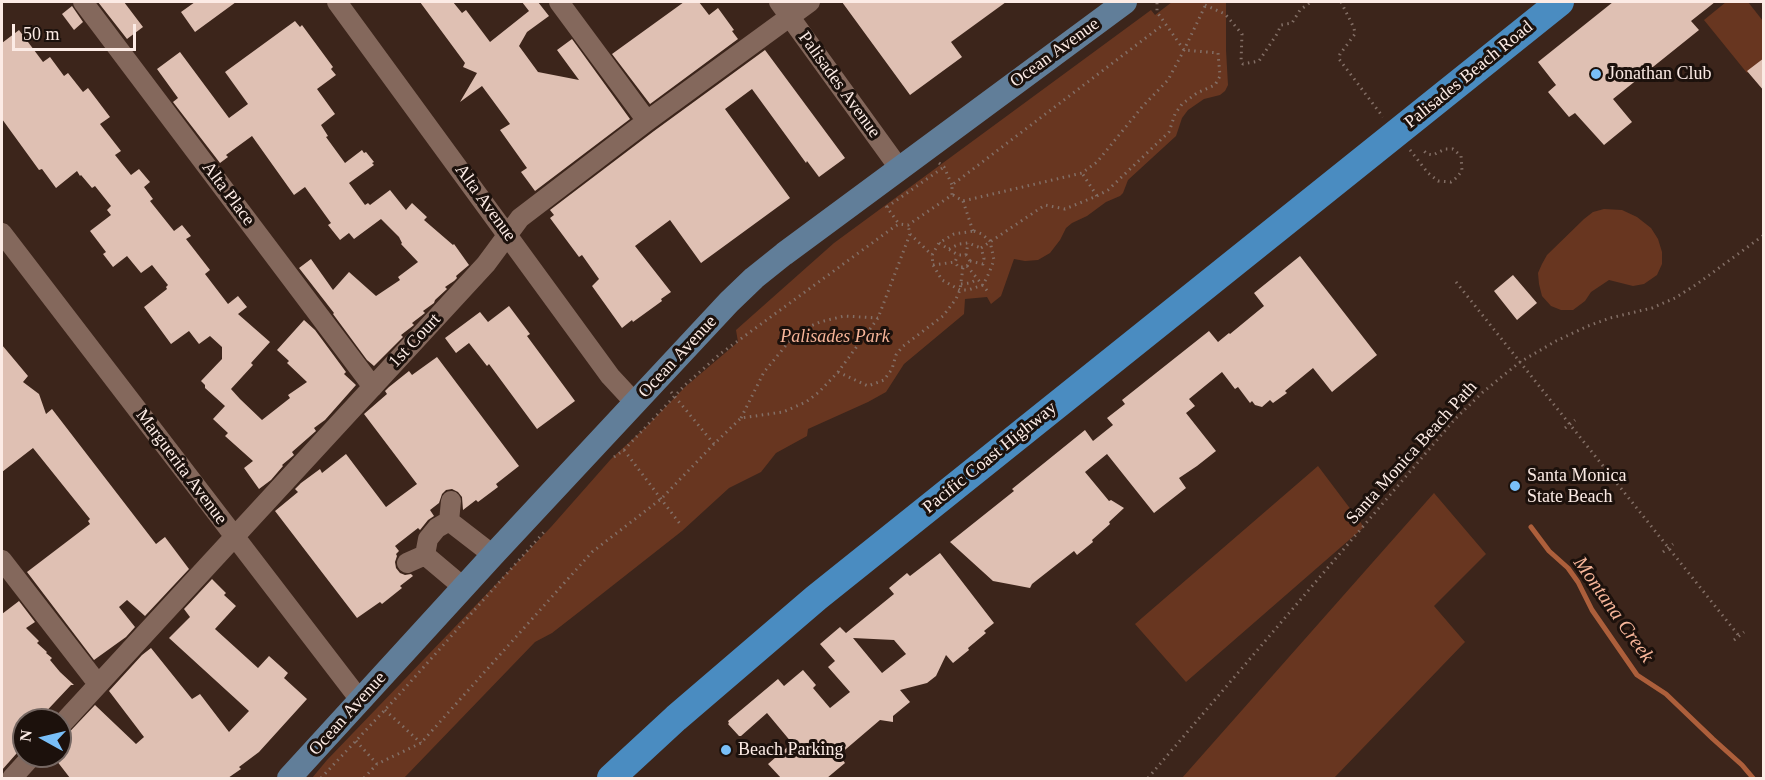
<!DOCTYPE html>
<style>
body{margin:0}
#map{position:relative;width:1765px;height:780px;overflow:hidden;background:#3c251b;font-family:Georgia,serif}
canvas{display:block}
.frame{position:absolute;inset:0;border:3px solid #fcebe5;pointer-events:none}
.north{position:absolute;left:12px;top:708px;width:60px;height:60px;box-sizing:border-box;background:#1c110c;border:2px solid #766863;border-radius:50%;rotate:278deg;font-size:16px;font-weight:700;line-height:24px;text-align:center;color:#fcebe5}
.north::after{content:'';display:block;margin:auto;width:21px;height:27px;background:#79bff8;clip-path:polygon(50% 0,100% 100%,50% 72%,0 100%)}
.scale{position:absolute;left:12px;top:24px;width:124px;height:27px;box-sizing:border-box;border:3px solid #fcebe5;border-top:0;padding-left:8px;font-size:18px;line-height:21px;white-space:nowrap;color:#fcebe5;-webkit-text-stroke:4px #1c110c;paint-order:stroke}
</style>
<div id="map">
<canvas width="1765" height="780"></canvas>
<div class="frame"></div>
<div class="north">N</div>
<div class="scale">50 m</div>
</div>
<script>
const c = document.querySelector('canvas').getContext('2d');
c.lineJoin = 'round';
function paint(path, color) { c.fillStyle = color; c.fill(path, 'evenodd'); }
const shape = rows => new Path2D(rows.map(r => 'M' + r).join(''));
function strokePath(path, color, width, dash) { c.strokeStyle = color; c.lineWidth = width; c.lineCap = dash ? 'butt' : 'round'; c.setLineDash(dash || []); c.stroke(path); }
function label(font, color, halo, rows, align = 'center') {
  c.font = font + ' Georgia,serif'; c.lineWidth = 6; c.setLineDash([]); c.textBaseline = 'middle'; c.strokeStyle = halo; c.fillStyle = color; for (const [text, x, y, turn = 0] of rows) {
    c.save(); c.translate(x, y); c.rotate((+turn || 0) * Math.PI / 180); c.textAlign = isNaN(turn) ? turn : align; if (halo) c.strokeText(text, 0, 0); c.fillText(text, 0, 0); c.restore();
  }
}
const green = shape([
 [1172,2,1226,2,1226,50,1228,85,1225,91,1220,95,1204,99,1188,110,1182,118,1176,136,1128,180,1123,193,1120,196,1106,202,1087,216,1072,223,1066,228,1060,240,1050,253,1038,260,1025,261,1014,259,1001,296,991,304,987,297,965,299,964,314,904,364,886,392,868,402,808,429,807,436,776,453,761,472,729,488,682,531,579,612,552,633,535,642,404,778,387,778,384,777,381,778,312,778,327,760,551,527,611,459,648,425,685,387,738,342,736,330,834,243,1151,10,1155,15],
 [1726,2,1748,2,1763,21,1763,59,1747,73,1704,20],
 [1604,209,1622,210,1637,217,1651,228,1658,239,1662,252,1662,264,1657,275,1644,284,1633,286,1609,280,1591,292,1585,301,1573,310,1561,310,1551,306,1542,296,1539,284,1538,273,1542,264,1547,255,1584,219,1593,212],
 [1318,466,1364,527,1186,682,1135,624],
 [1434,493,1486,554,1434,606,1465,642,1334,778,1182,778]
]);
const stream = shape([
 [1531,527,1549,551,1568,568,1578,582,1592,610,1637,675,1666,694,1713,739,1742,765,1753,778]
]);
const building = shape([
 [98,2,124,2,143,27,127,39],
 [195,2,236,2,195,32,181,12],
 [420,2,453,2,462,13,466,10,490,42,529,11,522,2,538,2,549,16,527,32,519,46,538,72,579,80,557,50,572,39,630,119,535,191,521,172,527,168,500,130,510,124,482,86,460,102,477,73,463,67,465,63],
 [684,2,699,2,709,15,718,8,734,30,732,31,738,39,650,104,612,54],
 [842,2,1006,2,951,42,962,57,910,95],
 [1613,2,1715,2,1691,21,1699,30,1613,99,1632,122,1604,145,1575,113,1569,117,1548,92,1556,85,1538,62],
 [72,6,83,22,74,30,62,14],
 [295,21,300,27,302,25,333,67,331,69,336,75,317,89,335,114,321,125,328,136,326,137,345,163,362,150,364,153,366,152,374,162,372,163,374,165,349,183,365,205,368,203,370,205,390,190,406,210,412,203,427,217,424,220,453,245,454,244,469,265,456,276,457,278,454,281,445,287,447,289,435,300,434,303,423,311,425,313,412,323,414,325,401,335,403,337,374,366,367,360,333,314,334,313,299,268,311,259,333,290,349,272,376,296,400,280,398,277,418,262,401,244,402,243,399,237,381,219,354,239,349,233,340,240,328,225,331,223,305,187,294,195,252,136,226,155,228,157,220,163,173,102,178,98,157,69,180,52,229,118,248,104,225,72],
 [19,30,43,62,50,57,64,76,68,73,83,92,88,88,110,117,100,124,121,151,115,155,131,175,139,169,150,182,144,187,153,199,150,201,174,231,182,225,191,236,186,239,210,270,205,274,228,304,238,296,247,307,238,314,270,342,251,363,253,365,231,389,240,399,262,420,290,398,288,395,307,382,287,363,289,361,277,350,304,320,315,330,346,372,344,374,356,385,325,420,314,428,316,431,292,452,294,455,282,465,283,466,271,480,259,489,244,468,253,461,225,436,228,433,213,419,225,406,205,388,205,385,201,381,222,359,222,347,210,336,199,344,189,331,171,344,144,307,167,289,166,287,168,285,152,265,141,273,127,256,113,267,103,254,106,252,90,231,111,215,107,210,111,206,95,186,92,188,81,175,80,176,77,171,56,188,42,169,39,170,2,119,2,43],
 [765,50,845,158,819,177,807,161,806,163,752,89,725,109,790,198,701,263,670,220,635,246,671,292,661,299,662,301,633,322,632,320,622,328,592,286,599,279,582,255,579,257,550,218,554,215,550,210,654,131],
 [1764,58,1764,91,1747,71],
 [1300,256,1377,355,1332,392,1313,368,1285,391,1287,393,1273,403,1270,400,1262,407,1255,405,1252,401,1250,403,1238,387,1235,389,1222,372,1189,399,1195,406,1186,413,1216,451,1197,466,1179,478,1186,488,1154,513,1107,454,1085,472,1109,501,1111,500,1124,508,1109,522,1110,524,1092,540,1093,542,1077,555,1074,551,1032,584,1030,588,993,581,950,542,1014,491,1012,489,1085,430,1093,441,1113,425,1107,418,1125,404,1122,400,1209,331,1218,342,1229,333,1230,334,1264,306,1254,293],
 [1513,275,1537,303,1517,320,1494,291],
 [509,306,530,334,527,336,575,401,537,429,489,364,487,366,469,343,456,353,445,338,480,312,488,322],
 [2,345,28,376,23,382,39,394,46,414,52,409,156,544,165,537,189,569,145,616,127,600,119,607,135,627,126,637,94,660,27,572,90,524,88,521,90,519,33,448,2,472],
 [437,357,519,466,496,484,498,487,478,502,476,500,463,510,462,497,458,492,452,489,446,490,442,494,439,503,430,510,434,516,428,520,420,530,418,528,395,546,399,551,396,554,397,556,395,562,396,568,400,573,405,575,411,574,413,576,400,586,402,588,382,604,380,602,357,618,275,511,298,492,295,489,301,483,320,469,322,473,346,454,386,507,417,484,364,414,387,394,385,391,389,387,409,371,412,375],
 [940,553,994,623,984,631,986,633,968,648,969,650,953,663,946,655,936,676,927,683,900,690,910,702,893,716,893,722,880,720,839,755,845,763,827,778,781,778,768,764,792,743,767,713,741,736,739,736,728,724,729,723,728,721,778,679,784,686,803,670,816,685,813,688,830,708,850,692,828,667,835,661,820,644,840,627,846,633,894,594,889,588,907,573,910,576],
 [853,638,894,640,906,654,882,673],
 [212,579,226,593,224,595,236,606,215,629,258,668,269,656,288,673,284,678,307,699,259,752,239,767,241,769,228,778,70,778,53,756,60,756,60,742,95,705,136,744,144,737,109,691,142,655,151,648,192,699,200,694,229,732,249,711,169,638,190,617,184,609],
 [19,601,35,622,26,628,39,641,37,643,47,652,46,653,52,658,50,660,60,672,74,685,71,685,38,720,24,720,24,745,2,770,2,614]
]);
const path = shape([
 [1341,2,1354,28,1355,34,1340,54,1339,59,1383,117],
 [1205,5,1225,14,1242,34,1241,62,1243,64,1259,61,1277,34,1281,25,1292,23,1300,10,1311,2],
 [1410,150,1428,173,1438,181,1451,182,1456,178,1462,171,1461,156,1453,149,1445,149,1433,155,1427,154,1423,150],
 [939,163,944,167,952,185],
 [953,195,963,201,1082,173,1097,162,1142,107,1168,80,1184,50,1207,2],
 [1097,196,1108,190,1169,132,1175,114,1182,104,1197,93,1215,85,1220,76,1218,53,1184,50,1157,12,1157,3],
 [963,201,973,231],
 [886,206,899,224],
 [887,207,944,167],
 [974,231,982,234,990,241,994,260,989,273,983,285,968,290,960,290,942,280,933,265,932,255,939,243,954,234,974,231],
 [910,234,932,255],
 [939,243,958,255,966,255,970,261,967,266,963,267,958,267,955,262,958,255],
 [949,249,959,244,968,243,981,248],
 [966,255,968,243],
 [970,261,983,264,984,258,981,248,1045,205,1065,209,1097,196,1082,173],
 [933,265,955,262],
 [967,266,989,293],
 [1456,282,1739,636],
 [961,284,970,283,978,279],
 [838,372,868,386,884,380,892,369,896,355,902,347,943,316,956,299,960,290,963,267],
 [671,392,714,444],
 [741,418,764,372,797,332,820,322,844,316,878,318],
 [1565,428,1575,420],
 [624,450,680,524],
 [614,457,624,450,685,385,720,354,894,227,899,224,908,225,952,195,952,185,1164,24],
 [1663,552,1673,544],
 [1734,640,1744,632],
 [385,710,421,743],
 [356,741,377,764],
 [321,778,397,697,544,532],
 [364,778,377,764,421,743,592,552,661,499,714,444,741,418,783,412,806,402,819,392,838,372,878,318,910,234,908,225],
 [1148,778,1455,419,1483,392,1520,362,1556,341,1588,326,1610,318,1652,308,1675,298,1697,284,1764,235]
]);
const minor = shape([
 [83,2,373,387],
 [337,2,610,376,635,403],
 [559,2,647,121],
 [779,2,899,168],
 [2,233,360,700],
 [449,521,451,501],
 [2,560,98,684],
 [407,563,425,555],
 [463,587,425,555,428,539,437,528,449,521,493,555],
 [60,726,486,264,520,218,647,121,810,2],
 [12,778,32,756]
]);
const major = shape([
 [289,778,493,555,729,302,754,278,784,254,1125,2]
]);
const highway = shape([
 [611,778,676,718,816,598,1560,2]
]);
const markers = [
 [1596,74,6,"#79bff8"],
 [1515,486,6,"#79bff8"],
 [726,750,6,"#79bff8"]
];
const streetNames = [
 ["Ocean Avenue",1055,53,-36],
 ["Palisades Beach Road",1469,75,-39],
 ["Palisades Avenue",839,85,54],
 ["Alta Place",228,194,53],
 ["Alta Avenue",485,203,54],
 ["1st Court",415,341,-47],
 ["Ocean Avenue",678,357,-47],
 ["Santa Monica Beach Path",1412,453,-48],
 ["Pacific Coast Highway",990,458,-39],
 ["Marguerita Avenue",181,467,53],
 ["Ocean Avenue",348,714,-48]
];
const poiNames = [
 ["Jonathan Club",1608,74],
 ["Santa Monica",1527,476],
 ["State Beach",1527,497],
 ["Beach Parking",738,750]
];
const parkNames = [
 ["Palisades Park",835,337]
];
const waterNames = [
 ["Montana Creek",1613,610,55]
];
paint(green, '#683620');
strokePath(stream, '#ad5f3b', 5);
paint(building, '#dfc0b3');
strokePath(path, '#836f66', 3, [1.5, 4.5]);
strokePath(minor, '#84685c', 20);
strokePath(major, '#617e99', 24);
strokePath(highway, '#4a8cc1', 28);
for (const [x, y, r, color] of markers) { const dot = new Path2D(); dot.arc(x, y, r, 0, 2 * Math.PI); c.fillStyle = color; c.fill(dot); strokePath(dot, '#1c110c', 2); }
label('18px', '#fcebe5', '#1c110c', streetNames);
label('18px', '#fcebe5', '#1c110c', poiNames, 'left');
label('italic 18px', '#f7b599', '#1c110c', parkNames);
label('italic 20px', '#f9b79b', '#1c110c', waterNames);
</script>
